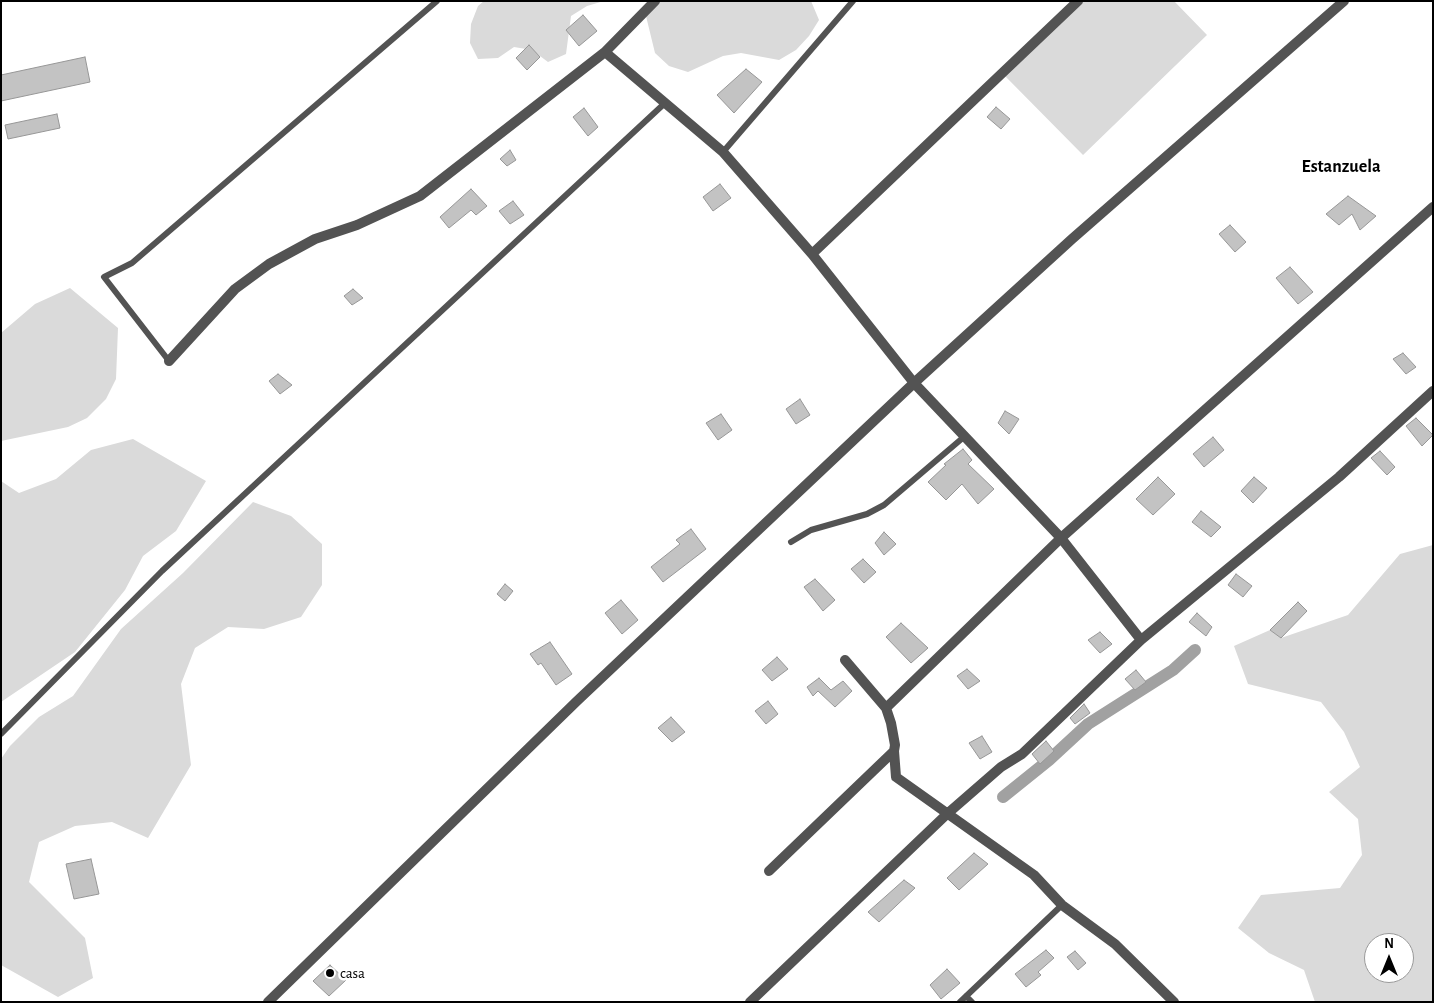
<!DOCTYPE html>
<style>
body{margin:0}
#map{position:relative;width:1434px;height:1003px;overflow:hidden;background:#fff;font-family:"Alegreya Sans",sans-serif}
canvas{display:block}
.frame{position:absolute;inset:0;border:2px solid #000;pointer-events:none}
.north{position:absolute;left:1364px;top:933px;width:50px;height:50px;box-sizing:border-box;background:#fff;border:1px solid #999;border-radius:50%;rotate:0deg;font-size:14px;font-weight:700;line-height:20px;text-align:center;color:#000}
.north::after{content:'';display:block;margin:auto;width:18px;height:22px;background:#000;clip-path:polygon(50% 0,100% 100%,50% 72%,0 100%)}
</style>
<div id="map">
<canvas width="1434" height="1003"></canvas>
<div class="frame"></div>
<div class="north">N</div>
</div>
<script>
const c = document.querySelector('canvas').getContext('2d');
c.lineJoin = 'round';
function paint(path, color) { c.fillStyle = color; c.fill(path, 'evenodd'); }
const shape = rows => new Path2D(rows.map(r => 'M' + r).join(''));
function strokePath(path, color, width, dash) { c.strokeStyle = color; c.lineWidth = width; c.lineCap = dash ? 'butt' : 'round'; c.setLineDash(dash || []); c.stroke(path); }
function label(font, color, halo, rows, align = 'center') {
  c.font = font + ' "Alegreya Sans",sans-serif'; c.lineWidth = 5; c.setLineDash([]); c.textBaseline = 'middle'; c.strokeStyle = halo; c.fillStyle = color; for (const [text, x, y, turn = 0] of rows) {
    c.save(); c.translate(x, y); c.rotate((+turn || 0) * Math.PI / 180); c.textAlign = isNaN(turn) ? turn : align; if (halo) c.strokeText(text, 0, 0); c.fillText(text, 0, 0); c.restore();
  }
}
const green = shape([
 [484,1,604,1,587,6,571,16,566,54,548,62,532,50,514,47,498,58,478,59,470,43,471,24,478,6],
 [656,1,811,1,819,20,809,36,796,50,779,60,741,53,723,56,688,72,669,66,655,53,646,16],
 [1081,1,1174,1,1207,35,1083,155,1005,76],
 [70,288,118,328,116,379,106,399,87,418,68,427,1,441,1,333,35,304],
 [133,439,206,481,176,531,143,556,125,590,75,652,1,702,1,481,19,493,56,479,91,450],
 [253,502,291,516,322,544,322,585,301,617,264,629,228,627,195,648,181,684,191,765,148,838,112,822,75,826,39,842,29,882,85,938,93,978,58,997,1,965,1,759,10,746,39,717,73,696,121,629,183,573],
 [1433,545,1433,1002,1315,1002,1304,970,1269,953,1238,928,1261,895,1340,888,1362,855,1358,819,1329,792,1360,767,1344,732,1321,702,1248,684,1234,646,1270,630,1281,638,1348,615,1400,554],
 [1374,943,1404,943,1404,973,1374,973]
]);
const canal = shape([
 [1003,797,1049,760,1088,724,1173,670,1195,650]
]);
const building = shape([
 [583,15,597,31,579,46,566,30,583,15],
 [529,45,540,57,527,70,516,58,529,45],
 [85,57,90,82,1,101,1,75,85,57],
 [746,69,762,82,734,113,717,95,746,69],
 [996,107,1010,119,1001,129,987,117,996,107],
 [584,108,598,127,588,136,573,117,584,108],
 [57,114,60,128,8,139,5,125,57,114],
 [510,150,516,160,507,166,500,159,510,150],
 [720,184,731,198,713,211,703,197,720,184],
 [471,189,487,206,476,215,471,210,449,228,440,217,471,189],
 [1348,196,1376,216,1360,230,1352,214,1339,225,1326,214,1348,196],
 [513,201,524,215,510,224,499,211,513,201],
 [1230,225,1246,242,1235,252,1219,234,1230,225],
 [1290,267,1313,292,1298,304,1276,278,1290,267],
 [353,289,363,298,352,305,344,296,353,289],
 [1403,353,1416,367,1406,374,1393,359,1403,353],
 [278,374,292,385,280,394,269,381,278,374],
 [800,399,810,415,796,424,786,409,800,399],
 [1005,411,1019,419,1009,434,998,423,1005,411],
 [721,414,732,430,718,440,706,423,721,414],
 [1416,418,1433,435,1422,446,1406,426,1416,418],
 [1213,437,1224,450,1204,467,1193,454,1213,437],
 [963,449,972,460,968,464,994,489,978,504,962,484,946,500,928,482,946,465,944,464,963,449],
 [1380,451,1395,467,1387,475,1371,458,1380,451],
 [1158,477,1175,494,1153,515,1136,499,1158,477],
 [1254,477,1267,488,1253,503,1241,491,1254,477],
 [1201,511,1221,527,1211,537,1192,522,1201,511],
 [691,529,706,549,663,582,651,567,680,544,676,540,691,529],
 [884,532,896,544,884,555,875,543,884,532],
 [863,559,876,572,864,583,851,569,863,559],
 [1236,574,1252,586,1243,597,1228,585,1236,574],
 [815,579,835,600,823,611,804,587,815,579],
 [505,584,513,591,505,601,497,594,505,584],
 [621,600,638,620,622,634,605,613,621,600],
 [1298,602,1307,611,1281,638,1270,630,1298,602],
 [1197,613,1212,627,1206,636,1189,622,1197,613],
 [901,623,928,648,911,663,886,637,901,623],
 [1100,632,1112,644,1100,653,1088,640,1100,632],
 [550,642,572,674,556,685,541,663,538,665,530,654,550,642],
 [777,657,788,669,772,681,762,670,777,657],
 [967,669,980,681,968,689,957,676,967,669],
 [1136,670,1146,682,1135,690,1125,679,1136,670],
 [819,678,831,690,843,681,852,691,835,707,818,691,813,696,807,687,819,678],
 [768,701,778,714,766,724,755,711,768,701],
 [1084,704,1090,713,1075,724,1070,718,1084,704],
 [671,717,685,732,672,742,658,728,671,717],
 [982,736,992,752,980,759,969,743,982,736],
 [1046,741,1054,751,1040,764,1032,754,1046,741],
 [974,853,988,864,959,890,947,878,974,853],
 [91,859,99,894,74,899,66,864,91,859],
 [904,880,915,888,879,922,868,912,904,880],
 [1046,950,1054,958,1038,972,1041,975,1026,987,1015,974,1046,950],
 [1075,951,1086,963,1078,970,1067,957,1075,951],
 [330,965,346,980,329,996,313,981,330,965],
 [947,969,960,983,941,999,930,985,947,969]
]);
const service = shape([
 [723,152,853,1],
 [169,361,104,277,132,263,437,1],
 [791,542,811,530,867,514,884,505,965,436],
 [1,734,162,571,665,103],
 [966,996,972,1002],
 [960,1002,1062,905]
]);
const minor = shape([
 [605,52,723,152,812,254,914,383,1061,538,1141,640,1339,477,1433,391],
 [812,254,1078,1],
 [169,361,235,289,269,264,315,239,357,225,420,196,605,52,655,1],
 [886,708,1061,538,1433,207],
 [894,751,896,777,1034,875,1062,905,1115,944,1174,1002],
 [769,871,894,751,895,745,891,723,886,708,845,660],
 [268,1002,577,701,914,383,1072,239,1344,1],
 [750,1002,947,814,1001,767,1022,754,1141,640]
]);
const markers = [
 [330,973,5,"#000"]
];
const poiNames = [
 ["casa",340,973]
];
const quarterNames = [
 ["Estanzuela",1341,167]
];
paint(green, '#dadada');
strokePath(canal, '#a1a1a1', 12);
paint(building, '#c3c3c3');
strokePath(building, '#979797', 1);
strokePath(service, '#535353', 6);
strokePath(minor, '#535353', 10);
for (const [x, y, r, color] of markers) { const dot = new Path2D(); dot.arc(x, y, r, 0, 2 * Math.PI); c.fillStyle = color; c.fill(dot); strokePath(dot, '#fff', 2); }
label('15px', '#000', '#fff', poiNames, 'left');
label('bold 18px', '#000', '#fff', quarterNames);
</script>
